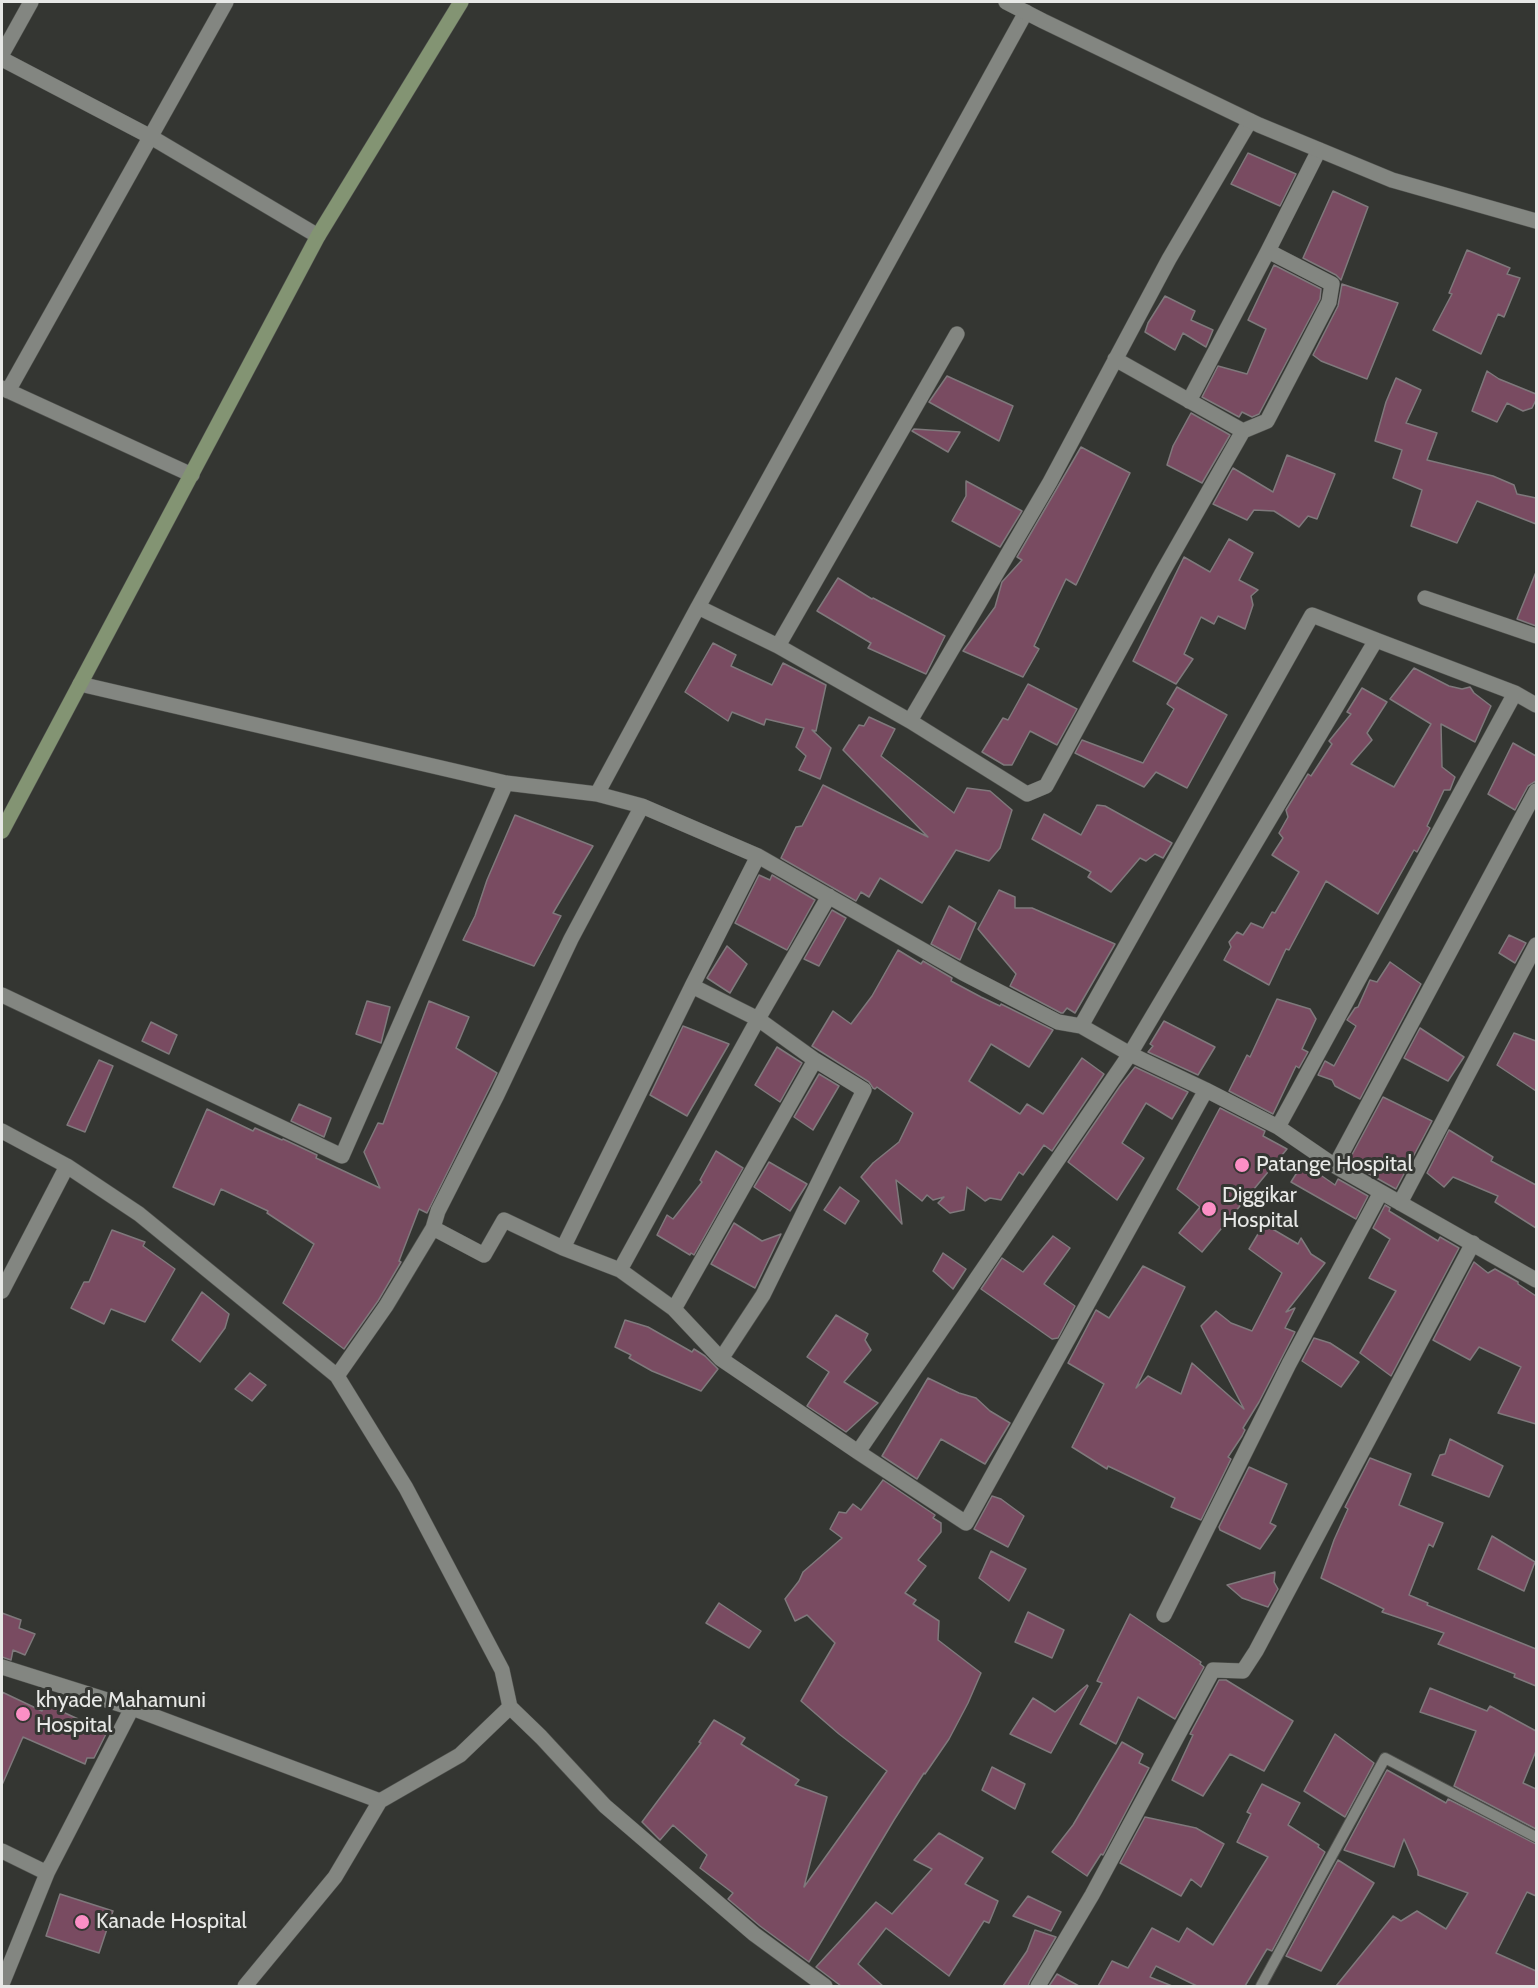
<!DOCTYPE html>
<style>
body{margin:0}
#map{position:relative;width:1538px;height:1988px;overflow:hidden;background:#343632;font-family:Cabin,sans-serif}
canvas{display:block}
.frame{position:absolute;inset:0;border:3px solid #e7e8e6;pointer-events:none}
</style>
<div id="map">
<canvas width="1538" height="1988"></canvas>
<div class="frame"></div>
</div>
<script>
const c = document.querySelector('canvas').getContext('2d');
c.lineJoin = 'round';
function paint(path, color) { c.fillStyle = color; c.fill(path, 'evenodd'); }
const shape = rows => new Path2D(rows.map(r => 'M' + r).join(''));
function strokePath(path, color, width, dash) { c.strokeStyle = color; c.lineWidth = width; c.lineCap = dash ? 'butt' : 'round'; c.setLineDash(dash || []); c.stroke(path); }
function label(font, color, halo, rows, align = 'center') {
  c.font = font + ' Cabin,sans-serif'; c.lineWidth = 6; c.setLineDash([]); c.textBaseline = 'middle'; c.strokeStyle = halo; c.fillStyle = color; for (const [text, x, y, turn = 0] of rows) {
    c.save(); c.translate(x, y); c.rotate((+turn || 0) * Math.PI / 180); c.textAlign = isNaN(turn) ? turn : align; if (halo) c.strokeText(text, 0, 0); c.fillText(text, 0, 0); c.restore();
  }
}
const building = shape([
 [1248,153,1296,174,1280,206,1231,184,1248,153],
 [1333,191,1368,207,1341,280,1336,275,1303,258,1333,191],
 [1467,250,1510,268,1507,274,1520,278,1504,317,1498,314,1481,354,1433,330,1452,294,1449,293,1467,250],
 [1274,265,1321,289,1320,299,1259,414,1252,417,1242,412,1239,417,1202,397,1218,366,1247,374,1266,329,1248,320,1274,265],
 [1342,284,1398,303,1367,379,1321,361,1313,355,1338,306,1342,284],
 [1165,296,1195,311,1191,320,1213,330,1206,347,1183,333,1175,350,1145,332,1148,323,1165,296],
 [1487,371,1499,379,1536,394,1536,400,1532,408,1523,411,1507,403,1497,422,1472,411,1487,371],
 [947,376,1013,406,999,441,929,402,947,376],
 [1396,378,1421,390,1406,423,1437,433,1427,460,1493,476,1514,485,1517,494,1536,498,1536,524,1477,501,1457,543,1411,526,1422,490,1393,478,1402,450,1375,441,1386,402,1396,378],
 [1191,413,1230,435,1202,483,1167,465,1173,446,1191,413],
 [914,429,960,432,948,452,912,431,914,429],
 [1081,447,1130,473,1076,585,1066,579,1034,646,1039,649,1023,677,963,651,995,607,1002,582,1022,560,1017,557,1081,447],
 [1287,455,1335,474,1317,519,1308,516,1299,527,1274,511,1254,510,1247,520,1213,504,1233,468,1273,492,1287,455],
 [966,481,1022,511,1000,547,952,521,966,496,966,481],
 [1229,539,1253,553,1239,580,1258,590,1251,596,1253,605,1245,629,1218,616,1214,624,1201,617,1184,654,1193,659,1176,684,1133,661,1184,557,1210,572,1229,539],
 [1536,572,1536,626,1517,619,1536,572],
 [838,578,872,599,873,598,945,636,926,674,868,648,871,643,817,611,838,578],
 [713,643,736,655,731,666,772,685,783,663,826,685,816,731,812,730,831,748,820,779,799,770,806,756,796,747,804,728,766,719,764,725,732,712,728,721,685,692,713,643],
 [1414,668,1449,686,1462,689,1470,687,1474,693,1491,706,1475,742,1441,724,1442,767,1455,777,1450,790,1444,790,1427,826,1430,828,1417,852,1414,850,1378,914,1326,881,1289,950,1286,949,1269,985,1224,960,1231,947,1229,942,1237,932,1243,935,1251,923,1263,928,1272,912,1275,913,1299,872,1272,855,1283,838,1279,833,1288,817,1286,810,1308,774,1311,776,1332,744,1329,741,1351,714,1347,712,1362,688,1387,702,1367,733,1372,740,1351,764,1394,787,1431,724,1390,699,1414,668],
 [1028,684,1077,709,1057,745,1030,731,1012,765,1004,765,982,752,1003,718,1008,720,1028,684],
 [1177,687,1227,715,1187,788,1156,772,1144,787,1075,753,1082,740,1143,763,1174,709,1167,704,1177,687],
 [869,717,895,729,881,756,954,813,967,788,990,791,1012,810,1000,848,989,861,956,850,922,903,880,878,869,897,861,892,856,901,781,858,796,827,802,826,823,785,928,837,843,750,859,725,864,726,869,717],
 [1513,743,1536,756,1536,781,1528,786,1515,810,1488,794,1513,743],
 [1097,805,1105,806,1172,843,1163,858,1155,854,1146,861,1140,858,1111,892,1088,877,1091,872,1032,839,1044,814,1081,835,1097,805],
 [515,815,593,846,553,913,561,916,534,966,463,940,475,916,487,880,515,815],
 [759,875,770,880,772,875,815,900,787,950,735,923,759,875],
 [999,890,1015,897,1015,908,1032,908,1115,944,1075,1013,1067,1008,1063,1013,1061,1013,1010,986,1016,974,978,929,999,890],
 [949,906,976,923,960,960,931,944,949,906],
 [832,910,846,918,819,966,804,959,832,910],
 [1509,935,1526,943,1515,963,1499,953,1509,935],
 [727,946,747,964,730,993,707,978,727,946],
 [898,950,921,964,923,961,952,978,951,981,981,997,1000,1006,1001,1004,1053,1030,1029,1067,991,1044,969,1081,1020,1114,1027,1104,1043,1114,1082,1058,1104,1074,1052,1151,1044,1145,1023,1175,1019,1172,1001,1200,990,1198,985,1201,967,1187,964,1210,950,1213,938,1203,944,1197,933,1200,927,1195,922,1201,896,1180,902,1224,861,1177,873,1163,899,1142,913,1113,877,1087,875,1089,873,1088,869,1082,812,1046,833,1011,851,1024,872,996,898,950],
 [1390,962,1421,984,1360,1099,1335,1086,1332,1080,1318,1075,1325,1061,1334,1066,1356,1026,1347,1020,1355,1008,1358,1007,1370,980,1377,982,1390,962],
 [1277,999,1310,1009,1316,1019,1302,1049,1308,1052,1299,1068,1296,1066,1273,1114,1229,1091,1247,1055,1250,1057,1277,999],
 [367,1001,390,1007,381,1043,356,1034,367,1001],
 [429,1001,469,1017,456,1048,497,1073,427,1213,419,1209,399,1261,401,1262,378,1301,344,1349,283,1303,314,1244,267,1213,268,1211,221,1189,214,1205,173,1187,207,1109,253,1131,255,1128,282,1140,283,1139,317,1155,316,1158,380,1188,364,1152,378,1123,383,1124,429,1001],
 [1164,1021,1215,1047,1198,1075,1148,1052,1153,1046,1150,1044,1164,1021],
 [151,1022,177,1035,169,1054,142,1041,151,1022],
 [683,1026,729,1044,687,1116,650,1095,683,1026],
 [1420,1028,1464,1057,1448,1081,1404,1058,1420,1028],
 [1514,1033,1536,1041,1536,1091,1497,1065,1514,1033],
 [777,1047,802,1063,780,1102,755,1085,777,1047],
 [99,1060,113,1066,85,1132,67,1125,99,1060],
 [1135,1067,1188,1092,1172,1119,1146,1103,1122,1143,1144,1158,1117,1200,1068,1162,1120,1086,1135,1067],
 [819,1074,839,1086,813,1130,794,1117,819,1074],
 [1383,1097,1432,1121,1396,1189,1348,1162,1383,1097],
 [299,1104,331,1118,324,1137,291,1121,299,1104],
 [1220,1108,1265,1131,1263,1136,1287,1149,1202,1252,1179,1233,1200,1207,1177,1189,1220,1108],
 [1449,1130,1493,1157,1491,1161,1536,1185,1536,1228,1495,1202,1498,1196,1453,1177,1444,1187,1427,1173,1449,1130],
 [716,1151,743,1168,694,1255,691,1253,690,1255,657,1235,667,1215,673,1219,702,1182,700,1180,716,1151],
 [769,1162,807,1184,790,1211,754,1187,769,1162],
 [1303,1163,1335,1185,1338,1179,1368,1196,1356,1219,1291,1182,1303,1163],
 [840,1187,859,1201,845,1224,824,1210,840,1187],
 [1385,1205,1390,1208,1389,1211,1438,1241,1440,1237,1459,1248,1391,1376,1360,1353,1396,1291,1369,1278,1390,1239,1373,1228,1385,1205],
 [734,1223,762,1241,781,1234,755,1288,711,1264,734,1223],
 [1264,1224,1298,1244,1301,1238,1311,1254,1325,1263,1286,1312,1295,1308,1285,1328,1295,1332,1259,1402,1243,1428,1245,1430,1242,1436,1228,1457,1231,1459,1201,1520,1171,1507,1175,1498,1108,1466,1107,1469,1072,1447,1104,1384,1068,1363,1096,1310,1109,1318,1143,1266,1185,1287,1136,1388,1148,1376,1181,1394,1192,1363,1244,1409,1201,1326,1216,1311,1231,1323,1252,1331,1282,1273,1249,1249,1264,1224],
 [112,1230,145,1242,143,1246,175,1269,145,1322,111,1309,104,1324,71,1308,84,1282,89,1282,112,1230],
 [1053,1236,1070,1248,1044,1284,1075,1306,1058,1338,1052,1339,981,1289,1002,1258,1023,1272,1053,1236],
 [943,1253,966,1269,953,1289,933,1271,943,1253],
 [1474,1262,1488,1273,1495,1269,1518,1282,1518,1284,1536,1296,1536,1424,1498,1413,1521,1367,1479,1347,1470,1360,1433,1340,1474,1262],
 [202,1292,229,1314,225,1328,200,1362,172,1340,202,1292],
 [836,1315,868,1334,865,1340,871,1350,844,1382,878,1403,846,1432,807,1406,829,1372,807,1357,836,1315],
 [625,1320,648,1327,692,1352,694,1349,705,1356,718,1369,701,1391,652,1371,629,1358,631,1355,615,1347,625,1320],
 [1314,1338,1330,1343,1359,1362,1341,1387,1302,1361,1314,1338],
 [250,1373,266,1385,252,1401,235,1389,250,1373],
 [928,1378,959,1393,976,1398,990,1411,1010,1423,985,1464,941,1439,917,1479,882,1456,928,1378],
 [1450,1439,1503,1466,1489,1497,1432,1475,1440,1455,1445,1454,1450,1439],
 [1370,1458,1411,1474,1399,1505,1443,1523,1433,1547,1429,1544,1409,1595,1428,1603,1427,1605,1536,1649,1536,1686,1514,1677,1515,1674,1438,1644,1444,1633,1382,1612,1384,1609,1321,1578,1334,1540,1348,1509,1345,1507,1370,1458],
 [1249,1467,1287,1484,1270,1523,1276,1526,1260,1549,1220,1530,1219,1527,1249,1467],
 [883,1480,935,1515,933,1518,941,1523,941,1532,918,1560,926,1566,905,1593,916,1600,913,1604,939,1621,938,1640,981,1673,968,1703,949,1739,925,1774,924,1773,894,1820,809,1962,760,1926,728,1899,733,1893,700,1868,707,1855,673,1825,660,1840,642,1822,701,1743,699,1742,714,1720,745,1738,741,1744,799,1780,795,1785,827,1797,804,1887,887,1771,839,1734,801,1701,835,1643,807,1615,795,1621,785,1599,799,1581,803,1572,842,1538,830,1529,839,1512,846,1513,853,1504,861,1510,883,1480],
 [992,1496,1001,1499,1024,1516,1008,1547,974,1529,992,1496],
 [1492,1536,1535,1562,1524,1591,1478,1569,1492,1536],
 [991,1551,1026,1569,1009,1601,979,1578,991,1551],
 [1275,1572,1274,1582,1278,1589,1268,1607,1242,1598,1227,1585,1275,1572],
 [719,1603,761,1631,749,1648,706,1623,719,1603],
 [1028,1612,1064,1630,1052,1658,1015,1642,1028,1612],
 [2,1613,21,1620,19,1628,35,1634,25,1655,13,1650,11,1660,2,1657,2,1613],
 [1130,1614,1201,1662,1200,1664,1204,1667,1175,1719,1138,1697,1116,1744,1080,1724,1102,1683,1097,1681,1130,1614],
 [1219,1680,1226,1680,1293,1721,1264,1771,1230,1754,1203,1796,1172,1780,1193,1735,1190,1734,1219,1680],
 [1087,1685,1088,1686,1051,1753,1010,1734,1033,1698,1055,1712,1087,1685],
 [1430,1688,1487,1711,1490,1706,1536,1731,1536,1751,1523,1783,1536,1789,1536,1829,1454,1786,1476,1731,1420,1712,1430,1688],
 [2,1692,42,1711,45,1704,107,1732,94,1758,87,1758,85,1764,23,1737,2,1785,2,1692],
 [1335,1734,1374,1763,1345,1817,1304,1791,1335,1734],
 [1122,1742,1143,1754,1139,1763,1149,1768,1103,1855,1101,1854,1087,1876,1052,1852,1073,1825,1122,1742],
 [992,1767,1025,1784,1015,1809,982,1790,992,1767],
 [1387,1770,1446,1803,1448,1799,1536,1844,1536,1896,1527,1892,1496,1953,1536,1971,1536,1986,1336,1986,1393,1916,1401,1921,1417,1911,1446,1929,1468,1893,1418,1875,1418,1871,1404,1839,1394,1867,1344,1850,1387,1770],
 [1262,1784,1300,1803,1288,1825,1319,1845,1318,1847,1325,1852,1272,1951,1267,1949,1245,1986,1197,1986,1156,1966,1150,1977,1172,1986,1098,1986,1112,1961,1128,1968,1152,1928,1179,1942,1187,1928,1213,1945,1268,1857,1237,1842,1251,1814,1247,1812,1262,1784],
 [1145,1817,1196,1828,1224,1844,1201,1887,1191,1879,1181,1896,1120,1863,1145,1817],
 [939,1833,983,1858,965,1884,998,1901,989,1923,984,1921,949,1976,886,1928,858,1964,883,1986,841,1986,816,1967,876,1902,892,1914,932,1869,914,1860,939,1833],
 [1338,1860,1374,1883,1321,1971,1286,1956,1338,1860],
 [60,1894,113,1911,99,1953,46,1936,60,1894],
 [1028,1896,1061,1912,1051,1931,1013,1916,1028,1896],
 [1035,1930,1056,1937,1030,1981,1028,1986,1003,1986,1027,1951,1035,1930],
 [1057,1974,1079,1986,1049,1986,1057,1974]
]);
const service = shape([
 [1261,1986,1385,1758,1536,1837]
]);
const minor = shape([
 [1026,12,698,607,778,646,910,721,1027,794,1046,786,1162,573,1243,431,1115,359],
 [2,54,31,2],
 [2,59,151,137,318,236],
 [2,388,192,475],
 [8,391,226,2],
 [1189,401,1268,251],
 [1243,431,1267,421,1329,302,1332,284,1268,251,1319,150],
 [1425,598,1536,636],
 [778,646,957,334],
 [80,684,506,783,597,794,642,806,758,856,963,973,1058,1022,1081,1026,1130,1054,1206,1090,1278,1127,1335,1166,1536,1280],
 [910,721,1050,482,1169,259,1250,121],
 [597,794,698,607],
 [758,856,692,986,758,1019,815,1060,864,1090,763,1295,721,1359,858,1452],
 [692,986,563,1248,620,1270,758,1019,829,896],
 [2,995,342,1156,506,783],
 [1081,1026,1312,615,1376,640],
 [1206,1090,966,1523,858,1452,1130,1054,1376,640,1515,693,1536,705],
 [1278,1127,1515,693],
 [2,1131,67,1166,139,1214,337,1376,406,1488,502,1670,510,1707,541,1737,605,1806,754,1934,825,1986],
 [1335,1166,1536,791],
 [1400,1203,1536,945],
 [433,1228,484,1255,504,1220,563,1248],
 [620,1270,674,1309,721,1359],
 [2,1291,67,1166],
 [674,1309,815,1060],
 [337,1376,386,1306,433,1228,438,1211,497,1095,571,939,642,806],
 [1164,1615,1289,1364,1381,1192],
 [2,1667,132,1708,380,1801],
 [2,1851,47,1873,132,1708],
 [2,1984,50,1866],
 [245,1986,335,1877,380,1801,460,1755,510,1707],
 [1038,1986,1092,1895,1213,1670,1243,1671,1256,1651,1473,1243]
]);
const tertiary = shape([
 [1006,2,1043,21,1259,125,1392,180,1536,221]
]);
const secondary = shape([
 [2,831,318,236,461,2]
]);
const markers = [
 [1242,1165,8,"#fb8fc5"],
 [1209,1209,8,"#fb8fc5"],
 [23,1714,8,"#fb8fc5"],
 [82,1922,8,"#fb8fc5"]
];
const poiNames = [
 ["Patange Hospital",1256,1165],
 ["Diggikar",1222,1196],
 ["Hospital",1222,1221],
 ["khyade Mahamuni",36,1701],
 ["Hospital",36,1726],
 ["Kanade Hospital",96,1922]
];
paint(building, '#794b61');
strokePath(building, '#7f797c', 1.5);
strokePath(service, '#51534f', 12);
strokePath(minor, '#51534f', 16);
strokePath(tertiary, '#51534f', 16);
strokePath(secondary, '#51534f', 16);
strokePath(service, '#838681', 10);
strokePath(minor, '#838681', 15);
strokePath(tertiary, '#838681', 15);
strokePath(secondary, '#839473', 15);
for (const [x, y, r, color] of markers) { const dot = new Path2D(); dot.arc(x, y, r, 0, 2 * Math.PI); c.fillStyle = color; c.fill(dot); strokePath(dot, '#343632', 2); }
label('22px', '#e7e8e6', '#343632', poiNames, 'left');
</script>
